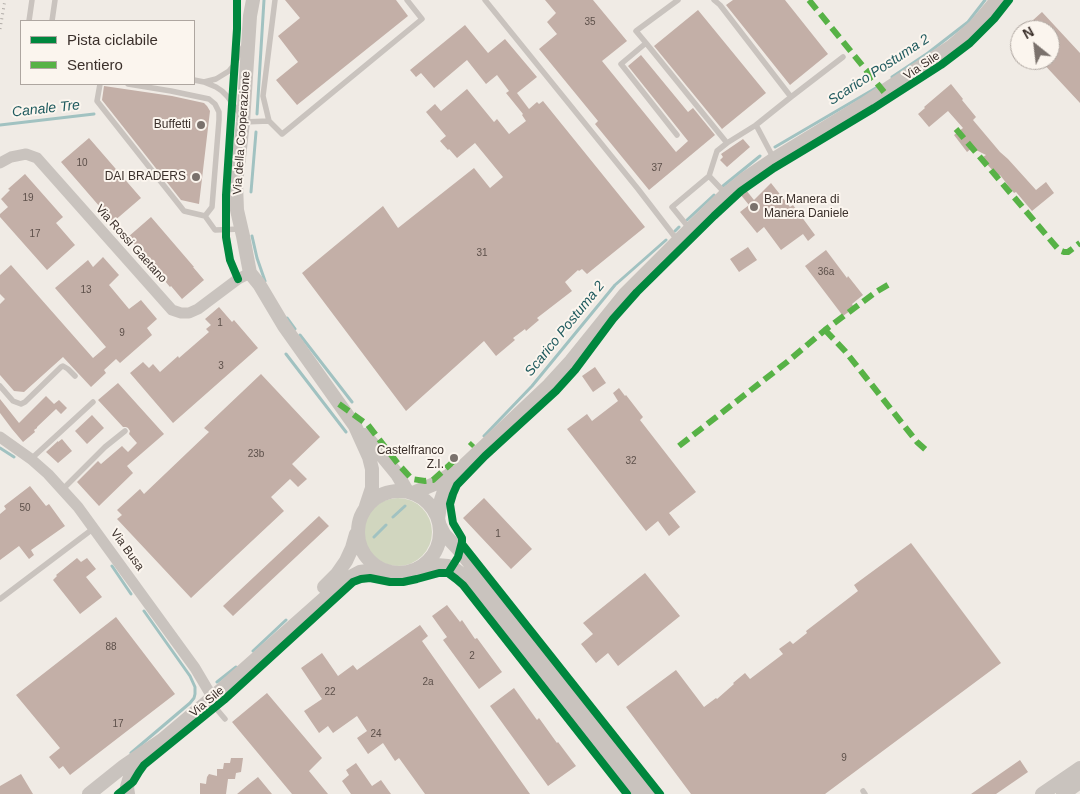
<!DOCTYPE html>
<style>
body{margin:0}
#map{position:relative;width:1080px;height:794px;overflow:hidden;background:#f0ebe5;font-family:Helvetica,sans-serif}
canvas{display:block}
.legend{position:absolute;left:20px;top:20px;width:175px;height:65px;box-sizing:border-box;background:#fbf5ee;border:1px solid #aea6a0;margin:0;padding:6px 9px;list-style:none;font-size:15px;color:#3b302b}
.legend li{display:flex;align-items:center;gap:10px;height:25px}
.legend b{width:25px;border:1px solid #aea6a0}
.north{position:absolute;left:1010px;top:20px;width:50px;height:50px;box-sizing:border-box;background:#fbf5ee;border:1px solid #aea6a0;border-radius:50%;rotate:331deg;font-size:14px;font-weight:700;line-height:20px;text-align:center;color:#3b302b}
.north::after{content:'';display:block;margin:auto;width:18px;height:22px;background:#7a716c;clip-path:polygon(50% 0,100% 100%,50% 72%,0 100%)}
</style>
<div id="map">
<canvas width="1080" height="794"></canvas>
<ul class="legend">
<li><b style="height:6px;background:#00873e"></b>Pista ciclabile</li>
<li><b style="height:6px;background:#57b246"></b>Sentiero</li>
</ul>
<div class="north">N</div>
</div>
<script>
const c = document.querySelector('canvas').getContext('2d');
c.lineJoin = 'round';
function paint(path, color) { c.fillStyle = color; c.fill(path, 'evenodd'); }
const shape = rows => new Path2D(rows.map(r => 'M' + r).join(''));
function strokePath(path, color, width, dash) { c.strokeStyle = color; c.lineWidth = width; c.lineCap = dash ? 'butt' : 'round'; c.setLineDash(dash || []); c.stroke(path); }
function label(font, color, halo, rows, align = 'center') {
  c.font = font + ' Helvetica,sans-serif'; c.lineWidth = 4; c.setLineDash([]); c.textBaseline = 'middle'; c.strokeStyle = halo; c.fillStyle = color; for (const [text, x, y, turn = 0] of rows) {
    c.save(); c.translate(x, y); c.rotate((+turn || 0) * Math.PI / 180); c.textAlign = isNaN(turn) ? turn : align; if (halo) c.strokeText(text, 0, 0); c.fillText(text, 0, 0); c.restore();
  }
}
const green = shape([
 '364 532a34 34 0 1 1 68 0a34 34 0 1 1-68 0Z'
]);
const stream = shape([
 [892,77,928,53,968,22,985,0],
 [257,114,264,0],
 [0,125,94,114],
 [775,147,881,85],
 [723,186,760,156],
 [251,192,256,132],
 [687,220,714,195],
 [675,231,679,227],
 [252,236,257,258,265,281],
 [287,318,295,329],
 [300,335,352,402],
 [286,354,346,432],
 [484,436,532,386,615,285,666,240],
 [0,448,14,457],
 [393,517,405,506],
 [374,537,386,525],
 [112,566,131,594],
 [253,651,286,620],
 [217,682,236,667],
 [131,753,190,703,194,698,195,694,195,687,190,676,144,611]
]);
const building = shape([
 [285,0,396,0,408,16,297,105,276,80,298,62,278,36,300,18],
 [545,0,593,0,627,41,602,61,676,152,688,141,628,66,641,55,688,112,693,108,715,135,649,190,595,124,598,121,539,49,557,34,547,22,556,13],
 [733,0,785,0,828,54,790,85,726,5],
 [698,10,766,93,722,129,654,46],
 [1042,12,1080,53,1080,103,1040,60,1050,60,1050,30,1022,30],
 [465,25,488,53,505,39,537,77,517,93,529,109,537,102,539,104,543,101,645,227,587,274,582,269,579,271,578,270,565,282,572,291,537,318,539,320,526,331,525,329,513,338,515,340,496,356,484,341,406,411,302,273,383,206,398,228,474,168,490,188,503,177,475,143,457,158,449,149,448,150,440,141,446,136,426,112,435,104,441,111,467,89,494,122,497,119,509,134,526,121,522,115,523,114,506,93,509,91,497,75,486,84,467,60,434,88,421,73,416,77,410,70],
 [951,84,963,99,962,100,976,117,973,120,1000,152,1008,159,1036,190,1046,182,1054,193,1032,211,1016,192,1014,193,1000,175,998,176,981,158,986,155,972,148,967,152,954,135,963,128,948,111,929,127,918,114,925,108,924,107],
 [104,86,172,96,204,103,207,106,210,111,199,204,181,200,102,100],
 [89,138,141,198,113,222,61,162],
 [743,139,750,147,727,167,720,160,723,157,721,154],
 [25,174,63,217,56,223,75,245,47,270,0,217,0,214,8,207,1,199,10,190,8,189],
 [771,183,790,207,793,205,815,235,808,241,803,234,781,250,764,227,757,233,740,212,749,205,740,194,746,190,754,200],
 [151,217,194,267,193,267,204,280,182,299,171,286,170,287,128,237],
 [748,247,757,260,739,272,730,259],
 [826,250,847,278,848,276,863,295,852,304,854,308,843,316,805,266],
 [103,257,119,275,109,285,129,309,141,300,157,319,147,328,152,335,120,363,116,359,104,370,106,373,91,387,63,357,24,392,14,391,0,375,0,304,5,299,0,294,0,275,11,265,93,358,106,347,55,288,88,260,93,267],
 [219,307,232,322,234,320,258,348,173,423,130,373,143,362,149,368,153,364,160,372,178,356,179,358,209,332,206,329,211,325,205,319],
 [595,367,606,383,593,392,582,376],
 [261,374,320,437,292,464,307,479,298,487,290,479,271,497,284,511,191,598,117,519,122,515,117,510,140,489,144,494,209,432,204,428],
 [118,383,164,434,127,466,133,473,99,506,77,482,98,461,101,464,122,446,128,452,137,443,129,434,130,431,128,428,126,427,123,427,98,400],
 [619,388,625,396,626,395,643,417,640,420,696,492,669,513,680,527,669,536,658,521,646,531,567,429,587,414,592,421,618,401,613,393],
 [46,396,54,404,59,400,67,408,61,414,56,409,37,427,37,428,34,430,35,432,23,442,12,429,0,413,0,399,19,423],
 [92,415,104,428,87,444,75,431],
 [62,439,72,451,58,463,46,452,58,441,58,442],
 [30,486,46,506,49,504,65,526,31,550,34,555,29,559,19,546,0,560,0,514,6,509,4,506],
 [484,498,532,549,511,569,463,518],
 [319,516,329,526,233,616,223,606],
 [911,543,1001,663,825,794,691,794,626,707,676,670,704,707,716,698,717,699,734,684,733,683,745,673,750,679,783,654,779,649,790,641,793,644,807,633,806,631,858,591,854,585],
 [77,558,81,562,87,558,96,569,86,577,102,597,80,614,53,580,57,576,56,575],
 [645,573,680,616,618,666,608,653,596,663,581,644,593,634,583,623],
 [447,605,460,622,462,620,475,639,477,638,502,672,479,689,443,640,447,637,432,616],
 [116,617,175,694,70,775,63,766,59,769,49,757,60,748,16,695],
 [420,625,428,636,422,641,530,794,425,794,399,758,395,761,383,743,368,754,357,738,367,731,357,716,333,733,328,726,319,733,304,711,322,699,301,668,322,653,338,676,353,665,357,670],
 [514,688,537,720,539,718,557,743,558,742,576,766,548,786,490,706],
 [267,693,322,758,309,771,328,794,292,794,232,722],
 [231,758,243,758,241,772,236,773,235,779,228,779,226,794,200,794,200,783,206,784,207,777,209,774,217,776,217,769,223,769,224,763,230,763],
 [1020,760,1028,772,996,794,971,794],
 [356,763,372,786,381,780,391,794,351,794,342,781,349,775,346,770],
 [21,774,33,794,0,794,0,786],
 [258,777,272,794,237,794,249,784]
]);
const service = shape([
 [275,0,263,96,269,121,282,134,422,19,407,0],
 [485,0,638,189,678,241],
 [714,0,720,5,791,97,756,125],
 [29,21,32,0],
 [52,21,55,0],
 [646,43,636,31,678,0],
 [194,80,204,82,216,87,222,91,227,96,240,114],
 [204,82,216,79,229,71,234,65,243,47],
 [100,84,97,101,184,211,205,216,212,207,219,120,219,112,215,104,209,99,171,91,128,84],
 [791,97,843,57],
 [243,122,269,121],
 [677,135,621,64,646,43,727,143,756,125,774,159],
 [709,176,726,194],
 [205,216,215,230,241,229],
 [689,228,672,207,709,176,717,151,727,143],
 [0,386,13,401,21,404,25,402,61,367,63,366,68,369,75,376],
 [31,459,93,402],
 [63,489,105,447,125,431],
 [0,599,94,528],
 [209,700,225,719],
 [863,791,865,794]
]);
const minor = shape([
 [0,163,11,157,26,154,37,158,172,310,181,313,189,313,198,309,238,279,250,273],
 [0,437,31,459,48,474,78,507,195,668,208,690,213,697]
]);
const tertiary = shape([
 [253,0,250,16,243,122,236,184,237,210,243,236,250,273,259,284,284,326,355,426,369,457,372,469,372,488,366,506],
 [365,435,397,474,407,491],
 '358 532a41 41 0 1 1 82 0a41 41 0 1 1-82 0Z',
 [413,493,439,482,452,473],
 [438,519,441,500,444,491,457,472,549,385,571,361,625,294,678,241,725,195,746,178,774,159,861,106,952,46,975,26,997,0],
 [440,526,444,534,460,551,652,794],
 [418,568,436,565,448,566,456,570,464,576,637,794],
 [324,587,337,574,346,561,352,548,356,534],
 [89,794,124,766,162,740,213,697,345,580,360,572,380,569],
 [128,794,127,787,129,780,132,772,138,762],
 [1042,794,1080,768],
 [1063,794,1080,782]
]);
const rail = shape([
 [0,29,5,0]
]);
const quiet = shape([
 [809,0,884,92],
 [956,129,1059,250,1064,252,1068,252,1080,243],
 [825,330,845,351,917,442,927,451],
 [339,404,368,425,399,465,412,479,425,481,433,480,455,460],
 [470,446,473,443],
 [679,446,787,362,825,330,876,292,893,282]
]);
const cycleway = shape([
 [237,0,237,29,226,195,226,237,230,260,238,279],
 [462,544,660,794],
 [448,573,456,579,463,585,627,794],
 [118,794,133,782,139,772,144,765,224,700,353,582,361,579,370,578,390,582,403,582,417,579,439,573,448,573,458,557,462,542,462,538,453,523,450,504,453,494,457,485,485,456,556,391,575,370,613,319,637,292,714,216,741,191,774,168,874,108,941,65,970,43,994,19,1009,0]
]);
const markers = [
 [201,125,5,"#7a716c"],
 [196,177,5,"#7a716c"],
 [754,207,5,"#7a716c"],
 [454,458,5,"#7a716c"]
];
const numberNames = [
 ["35",590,22],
 ["10",82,163],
 ["37",657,168],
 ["19",28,198],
 ["17",35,234],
 ["31",482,253],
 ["36a",826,272],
 ["13",86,290],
 ["1",220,323],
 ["9",122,333],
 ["3",221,366],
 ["23b",256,454],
 ["32",631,461],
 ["50",25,508],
 ["1",498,534],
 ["88",111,647],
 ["2",472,656],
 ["2a",428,682],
 ["22",330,692],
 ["17",118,724],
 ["24",376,734],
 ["9",844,758]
];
const streetNames = [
 ["Via Sile",922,66,-34],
 ["Via della Cooperazione",242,133,-86],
 ["Via Rossi Gaetano",131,244,48],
 ["Via Busa",127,550,54],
 ["Via Sile",207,702,-40]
];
const poiNames = [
 ["Buffetti",191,125],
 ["DAI BRADERS",186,177],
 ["Bar Manera di",764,200,"left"],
 ["Manera Daniele",764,214,"left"],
 ["Castelfranco",444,451],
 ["Z.I.",444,465]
];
const waterNames = [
 ["Scarico Postuma 2",879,70,-33],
 ["Canale Tre",46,109,-6],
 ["Scarico Postuma 2",565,329,-51]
];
paint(green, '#d1d6bf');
strokePath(stream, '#a1c2c1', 3);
paint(building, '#c3afa7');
strokePath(service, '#c9c3be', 5.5);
strokePath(minor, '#c9c3be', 11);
strokePath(tertiary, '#c9c3be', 14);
strokePath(rail, '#b1aca8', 3, [1, 4]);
strokePath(quiet, '#57b246', 6, [12, 6]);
strokePath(cycleway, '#00873e', 8);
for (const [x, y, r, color] of markers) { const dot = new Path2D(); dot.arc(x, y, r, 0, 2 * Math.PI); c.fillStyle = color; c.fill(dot); strokePath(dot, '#fbf5ee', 2); }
label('10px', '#5d504a', null, numberNames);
label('12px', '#3b302b', '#fbf5ee', streetNames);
label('12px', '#3b302b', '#fbf5ee', poiNames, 'right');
label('italic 14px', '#1f5a5e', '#fbf5ee', waterNames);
</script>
